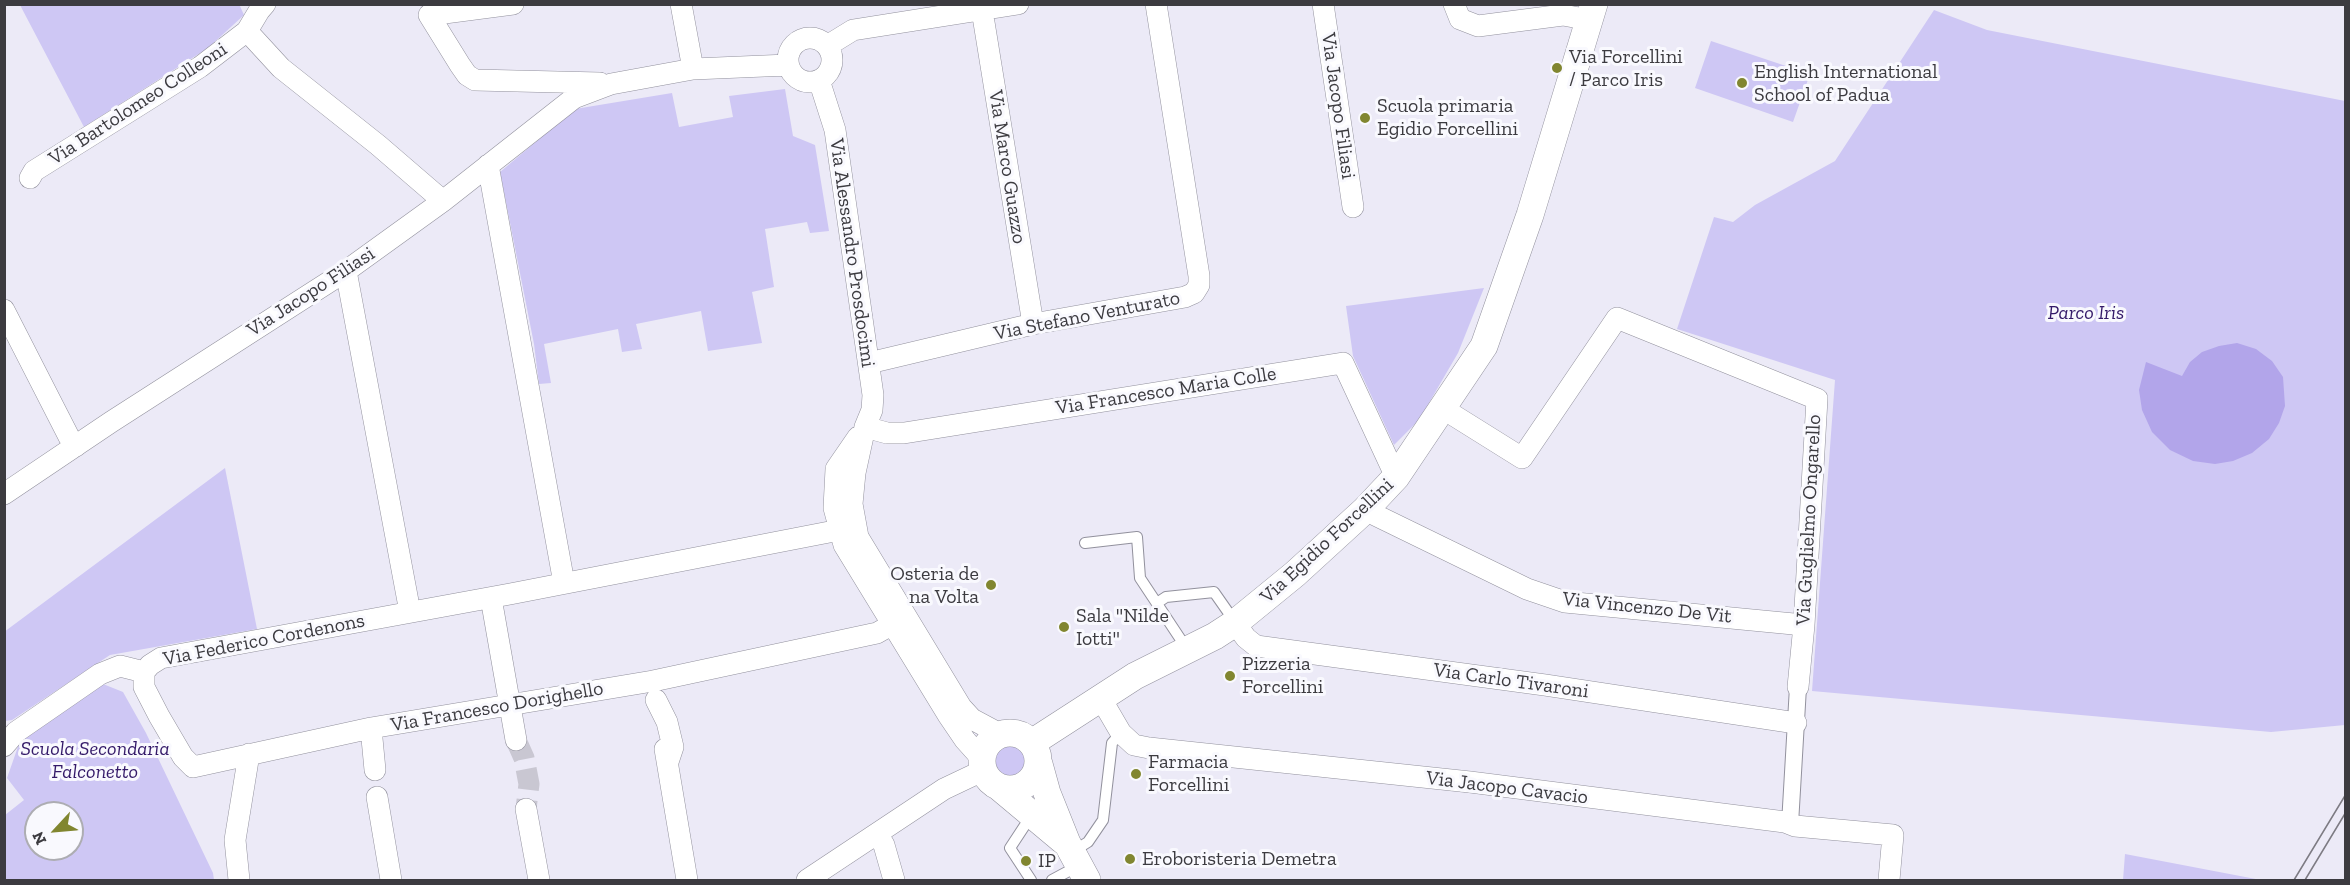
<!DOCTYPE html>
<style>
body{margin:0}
#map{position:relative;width:2350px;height:885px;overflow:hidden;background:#eceaf7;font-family:"Zilla Slab",serif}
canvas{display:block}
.frame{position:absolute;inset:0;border:6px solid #3c3b40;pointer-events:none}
.north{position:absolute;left:24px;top:801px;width:60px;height:60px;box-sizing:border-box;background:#f9f9fe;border:2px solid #adadb2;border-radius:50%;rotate:244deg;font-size:16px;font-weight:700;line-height:24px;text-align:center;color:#3c3b40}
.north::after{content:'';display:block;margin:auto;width:21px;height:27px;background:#818630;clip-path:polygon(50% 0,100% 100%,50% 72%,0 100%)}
</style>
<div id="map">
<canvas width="2350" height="885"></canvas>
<div class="frame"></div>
<div class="north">N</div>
</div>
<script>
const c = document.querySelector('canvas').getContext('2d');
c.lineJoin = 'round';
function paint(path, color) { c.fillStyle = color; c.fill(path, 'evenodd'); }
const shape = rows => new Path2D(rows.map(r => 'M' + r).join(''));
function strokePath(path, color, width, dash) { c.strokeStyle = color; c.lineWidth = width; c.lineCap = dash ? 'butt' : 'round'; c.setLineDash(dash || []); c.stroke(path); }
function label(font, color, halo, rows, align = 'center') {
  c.font = font + ' "Zilla Slab",serif'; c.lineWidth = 6; c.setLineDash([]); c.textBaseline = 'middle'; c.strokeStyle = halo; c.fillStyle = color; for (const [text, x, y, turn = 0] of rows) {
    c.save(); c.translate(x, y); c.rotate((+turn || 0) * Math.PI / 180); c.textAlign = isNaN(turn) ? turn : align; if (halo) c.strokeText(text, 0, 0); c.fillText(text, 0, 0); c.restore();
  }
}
const green = shape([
 [239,4,244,15,208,48,84,127,20,5],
 [1934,10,1987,30,2345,101,2345,725,2271,732,1812,691,1835,380,1677,329,1714,217,1733,222,1755,205,1835,161],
 [1711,41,1810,74,1793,122,1695,88],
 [785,89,793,136,815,145,829,231,810,233,807,222,765,229,774,287,752,292,762,343,708,351,701,311,636,324,642,349,622,352,618,329,544,344,551,383,539,384,534,344,500,172,575,109,672,93,679,127,733,117,729,96],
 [1484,288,1458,353,1419,420,1394,445,1353,356,1346,306],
 [225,468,257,629,110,655,12,720,5,721,4,632],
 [103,684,123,692,146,733,213,873,214,880,5,880,5,815,24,800,7,778,20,741],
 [36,813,72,813,72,849,36,849],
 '994 761a17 17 0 1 1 34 0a17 17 0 1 1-34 0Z',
 [2125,854,2261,880,2123,880]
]);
const water = shape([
 [2237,343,2256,349,2272,361,2283,377,2285,406,2279,423,2269,439,2252,453,2233,461,2215,464,2193,461,2170,450,2152,432,2142,410,2139,390,2146,362,2182,376,2190,362,2202,352,2219,346]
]);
const minorTunnel = shape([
 [516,740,524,758,529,784,526,809]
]);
const service = shape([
 [1085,543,1137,537,1140,578,1187,649],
 [1157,603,1166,597,1214,592,1235,622],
 [1031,816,1010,848,1031,880],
 [1072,852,1088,842,1103,820,1112,743,1121,733],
 [1052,880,1078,866]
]);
const pedestrian = shape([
 [1790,824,1798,687]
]);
const minor = shape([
 [265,4,259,11,247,31,281,68,378,145,443,201],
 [513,4,429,15,460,65,467,75,475,80,600,83],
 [681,4,693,69],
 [1323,4,1353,207],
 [1454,4,1460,19,1478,26,1563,15,1590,20],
 [982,10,1033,324],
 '788 60a22 22 0 1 1 44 0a22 22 0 1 1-44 0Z',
 [827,46,853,30,1018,4],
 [819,80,835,130,873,395,872,410,865,427,855,473,852,504,858,537,961,707,972,719,1000,734],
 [488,165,564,583],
 [30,178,34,171,200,67,247,31],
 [346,271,410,612],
 [4,310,69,437,76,446],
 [869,363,1033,324,1185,297,1194,293,1199,285,1199,276,1156,4],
 [1442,408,1522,458,1617,318,1817,399,1804,625,1798,687],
 [865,427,887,433,904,433,1343,363,1396,477],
 [858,437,836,469,834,508,844,545,948,715,965,740,982,759],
 [4,494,111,422,346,271,443,201,574,98,611,84,693,69,788,65],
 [1365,510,1527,589,1565,602,1804,625],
 [491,598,516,740],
 [1235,623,1246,638,1256,646,1545,685,1796,723],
 [144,672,144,687,159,716,183,757,193,767,371,728,653,681,877,633,905,617],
 [144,672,150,665,161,658,510,594,855,527],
 [1100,697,1121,733,1134,745,1149,748,1470,782,1785,822,1795,826,1893,835,1889,880],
 [656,700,667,722,673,747,668,762],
 [371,728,375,770],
 [4,746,16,732,100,674,120,666,144,672],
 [665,749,687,880],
 [377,797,391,880],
 [526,809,539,880],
 [878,835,884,845,894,880],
 [239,880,235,840,249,754],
 [807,880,944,789,984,770]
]);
const tertiary = shape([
 '982 761a28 28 0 1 1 56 0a28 28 0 1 1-56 0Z',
 [1033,742,1135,676,1215,636,1235,623,1295,574,1365,510,1396,477,1484,346,1530,215,1594,4],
 [1039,764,1047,793,1067,843,1087,880],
 [999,787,1066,843]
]);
const tram = shape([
 [2294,880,2346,794],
 [2305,880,2346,812]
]);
const markers = [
 [1557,68,6,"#818630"],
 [1742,83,6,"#818630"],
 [1365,118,6,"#818630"],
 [991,585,6,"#818630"],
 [1064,627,6,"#818630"],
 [1230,676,6,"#818630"],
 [1136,774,6,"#818630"],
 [1130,859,6,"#818630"],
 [1026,861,6,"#818630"]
];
const poiNames = [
 ["Via Forcellini",1569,57],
 ["/ Parco Iris",1569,80],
 ["English International",1754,72],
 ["School of Padua",1754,95],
 ["Scuola primaria",1377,106],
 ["Egidio Forcellini",1377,129],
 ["Osteria de",979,574,"right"],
 ["na Volta",979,597,"right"],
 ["Sala \"Nilde",1076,616],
 ["Iotti\"",1076,639],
 ["Pizzeria",1242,664],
 ["Forcellini",1242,687],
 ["Farmacia",1148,762],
 ["Forcellini",1148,785],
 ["Eroboristeria Demetra",1142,859],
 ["IP",1038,861]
];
const streetNames = [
 ["Via Bartolomeo Colleoni",138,104,-33],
 ["Via Jacopo Filiasi",1338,106,82],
 ["Via Marco Guazzo",1007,167,81],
 ["Via Alessandro Prosdocimi",852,253,82],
 ["Via Jacopo Filiasi",311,292,-33],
 ["Via Stefano Venturato",1087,316,-11],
 ["Via Francesco Maria Colle",1166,391,-9],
 ["Via Guglielmo Ongarello",1809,520,-87],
 ["Via Egidio Forcellini",1327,541,-43],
 ["Via Vincenzo De Vit",1647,608,6],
 ["Via Federico Cordenons",264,640,-11],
 ["Via Carlo Tivaroni",1511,681,8],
 ["Via Francesco Dorighello",497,707,-10],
 ["Via Jacopo Cavacio",1507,788,7]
];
const parkNames = [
 ["Parco Iris",2086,313],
 ["Scuola Secondaria",95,749],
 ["Falconetto",95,772]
];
paint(green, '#cec7f4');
paint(water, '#b2a5ea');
strokePath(minorTunnel, '#c9c7d2', 21, [21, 10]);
strokePath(service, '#92919d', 12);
strokePath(pedestrian, '#92919d', 18);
strokePath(minor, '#92919d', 22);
strokePath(tertiary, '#92919d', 28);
strokePath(service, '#fff', 10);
strokePath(pedestrian, '#fff', 16);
strokePath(minor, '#fff', 21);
strokePath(tertiary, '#fff', 27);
strokePath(tram, '#7d7b83', 1.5);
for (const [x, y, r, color] of markers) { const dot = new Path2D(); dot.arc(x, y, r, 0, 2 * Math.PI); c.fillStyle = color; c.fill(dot); strokePath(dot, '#f9f9fe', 2); }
label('20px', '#3c3b40', '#f9f9fe', poiNames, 'left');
label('20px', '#3c3b40', '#f9f9fe', streetNames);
label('italic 20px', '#341a69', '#f9f9fe', parkNames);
</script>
